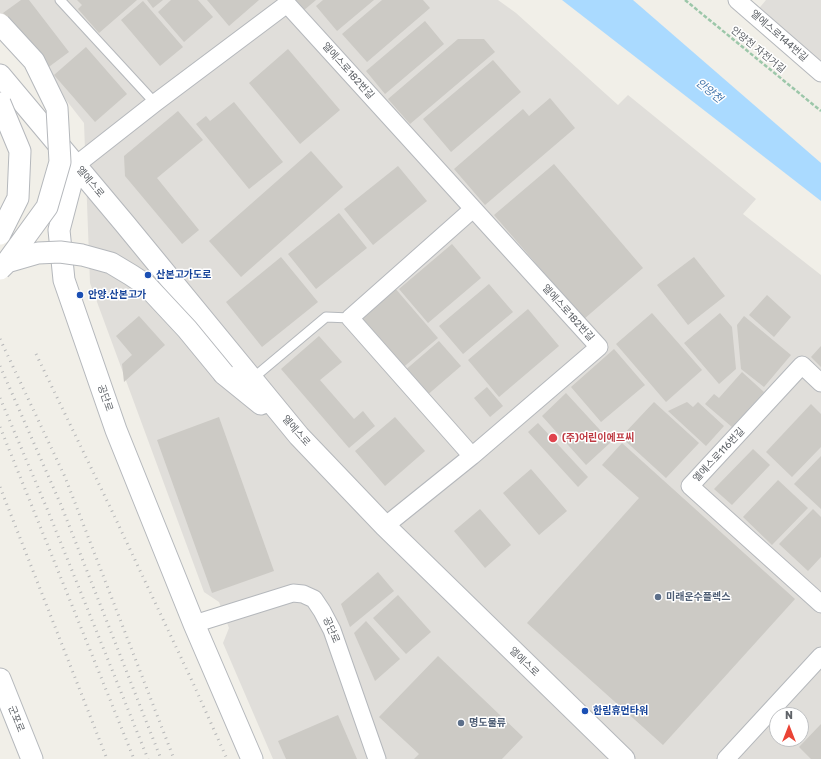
<!DOCTYPE html>
<meta charset="utf-8">
<style>
body{margin:0}
#map{position:relative;width:821px;height:759px;overflow:hidden;background:#f1efe8;font-family:Rubik,sans-serif}
canvas{display:block}
.north{position:absolute;left:769px;top:707px;width:40px;height:40px;box-sizing:border-box;background:#fff;border:1px solid #bfc1c3;border-radius:50%;rotate:0deg;font-size:11px;font-weight:700;line-height:16px;text-align:center;color:#5f6368}
.north::after{content:'';display:block;margin:auto;width:14px;height:18px;background:#ea4335;clip-path:polygon(50% 0,100% 100%,50% 72%,0 100%)}
</style>
<div id="map">
<canvas width="821" height="759"></canvas>
<div class="north">N</div>
</div>
<script>
const c = document.querySelector('canvas').getContext('2d');
c.lineJoin = 'round';
function paint(path, color) { c.fillStyle = color; c.fill(path, 'evenodd'); }
const shape = rows => new Path2D(rows.map(r => 'M' + r).join(''));
function strokePath(path, color, width, dash) { c.strokeStyle = color; c.lineWidth = width; c.lineCap = dash ? 'butt' : 'round'; c.setLineDash(dash || []); c.stroke(path); }
function label(font, color, halo, rows, align = 'center') {
  c.font = font + ' Rubik,"Noto Sans KR",sans-serif'; c.lineWidth = 3; c.setLineDash([]); c.textBaseline = 'middle'; c.strokeStyle = halo; c.fillStyle = color; for (const [text, x, y, turn = 0] of rows) {
    c.save(); c.translate(x, y); c.rotate((+turn || 0) * Math.PI / 180); c.textAlign = isNaN(turn) ? turn : align; if (halo) c.strokeText(text, 0, 0); c.fillText(text, 0, 0); c.restore();
  }
}
const industrial = shape([
 [0,0,498,0,516,13,618,105,628,95,756,199,743,214,821,275,821,759,273,759,223,643,229,628,219,602,204,592,90,283,84,123,0,15],
 [777,715,801,715,801,739,777,739],
 [766,0,821,0,821,66,756,12]
]);
const water = shape([
 [562,0,633,0,821,163,821,201]
]);
const building = shape([
 [21,0,29,0,69,52,46,69,3,13],
 [77,0,137,0,99,33,78,9,82,5],
 [147,0,163,0,153,8],
 [171,0,198,0,213,17,184,42,158,12],
 [207,0,259,0,229,26],
 [294,0,316,0,303,11],
 [323,0,374,0,337,31,316,6],
 [382,0,423,0,430,8,367,62,342,34],
 [143,1,183,47,160,66,121,20],
 [425,21,444,44,385,94,366,71],
 [458,39,484,39,495,52,410,124,388,99],
 [86,47,127,94,95,122,54,75],
 [288,49,340,110,300,144,249,83],
 [493,60,521,92,451,152,423,119],
 [550,98,575,128,485,205,454,169,523,109,529,116],
 [234,102,283,162,249,189,196,124,206,116,210,121],
 [178,111,203,140,157,178,199,230,182,244,125,176,124,156],
 [311,151,343,187,241,277,209,241],
 [554,164,643,268,584,319,494,215],
 [398,166,427,201,373,245,344,209],
 [339,213,367,248,316,289,288,254],
 [452,244,481,278,428,323,399,289],
 [281,257,318,302,262,347,226,302],
 [694,257,725,296,688,325,657,285],
 [489,284,513,312,463,354,439,326],
 [394,287,438,338,400,370,356,320],
 [767,295,791,317,774,337,749,315],
 [528,309,559,346,499,397,468,360],
 [652,313,702,370,666,402,616,344],
 [720,313,732,327,736,369,719,384,684,343],
 [139,316,165,345,124,382,122,364,132,355,116,336],
 [744,316,791,355,764,387,741,369,737,325],
 [319,336,342,362,320,380,354,419,363,411,375,426,349,448,281,369],
 [439,341,461,366,425,397,403,372],
 [821,346,821,367,811,357],
 [614,349,645,385,601,422,571,387],
 [742,372,764,392,732,427,705,404,714,394,719,398],
 [487,387,503,406,490,417,474,398],
 [566,393,611,442,586,465,542,416],
 [654,402,699,443,666,478,621,437],
 [687,402,693,407,698,402,724,426,706,446,668,411],
 [811,404,821,414,821,447,792,477,766,452],
 [219,417,274,571,212,593,157,440],
 [395,417,425,451,385,486,355,451],
 [538,423,588,477,578,487,528,432],
 [622,443,795,599,663,745,527,623,639,498,602,465],
 [753,449,770,465,732,505,714,489],
 [821,456,821,509,794,484],
 [531,469,567,511,539,535,503,493],
 [778,480,808,508,772,545,743,517],
 [480,509,511,545,485,568,454,531],
 [813,509,821,517,821,557,808,571,779,544],
 [378,572,394,591,350,627,341,604],
 [398,595,431,632,406,654,373,618],
 [366,621,400,659,375,681,354,633],
 [438,656,523,737,502,759,414,759,419,754,379,717],
 [338,715,357,759,286,759,278,741],
 [821,724,821,759,811,759,799,747]
]);
const path = shape([
 [685,0,821,111]
]);
const service = shape([
 [60,0,155,103],
 [252,379,326,317,350,318]
]);
const minor = shape([
 [737,0,821,73],
 [76,165,155,103,287,4,599,347,472,456,385,526],
 [821,383,802,365,690,486,821,604],
 [472,456,350,318,473,209],
 [194,624,293,593,303,594,314,599,322,611,332,630,377,759],
 [726,759,821,656]
]);
const tertiary = shape([
 [0,75,125,224,299,436,385,526,624,759],
 [76,165,59,230,64,280,116,430,194,624,252,759],
 [224,374,261,404],
 [0,679,32,759]
]);
const rail = shape([
 [0,339,65,477,174,759],
 [36,354,111,509,193,683,227,759],
 [0,366,61,505,161,759],
 [0,398,48,511,148,759],
 [0,427,134,759],
 [0,487,107,759]
]);
const tertiaryBridge = shape([
 [0,24,34,61,57,108,60,162,47,207,7,262,0,269],
 [0,103,20,151,18,198,0,234],
 [7,262,38,253,60,252,82,255,111,263,131,275,146,285,187,329,224,374]
]);
const markers = [
 [148,275,4,"#1a4fb4"],
 [80,295,4,"#1a4fb4"],
 [553,438,5,"#e0444e"],
 [658,597,4,"#5c6f8a"],
 [585,711,4,"#1a4fb4"],
 [461,723,4,"#5c6f8a"]
];
const streetNames = [
 ["엘에스로144번길",779,36,41],
 ["안양천 자전거길",758,50,39],
 ["엘에스로182번길",348,71,48],
 ["엘에스로",90,182,50],
 ["엘에스로182번길",568,313,48],
 ["공단로",105,398,71],
 ["엘에스로",296,431,49],
 ["엘에스로116번길",719,455,-47],
 ["공단로",331,630,67],
 ["엘에스로",524,662,44],
 ["군포로",16,719,68]
];
const transitNames = [
 ["산본고가도로",156,275],
 ["안양.산본고가",88,295],
 ["한림휴먼타워",593,711]
];
const healthNames = [
 ["(주)어린이에프씨",562,438]
];
const serviceNames = [
 ["미래운수플렉스",666,597],
 ["명도물류",469,723]
];
const waterNames = [
 ["안양천",709,91,39]
];
paint(industrial, '#e0deda');
paint(water, '#aadaff');
paint(building, '#cccac5');
strokePath(service, '#b5b8bc', 11);
strokePath(minor, '#b5b8bc', 19);
strokePath(tertiary, '#b5b8bc', 23);
strokePath(path, '#9cc7a9', 2.5, [4, 2]);
strokePath(service, '#fff', 9);
strokePath(minor, '#fff', 17);
strokePath(tertiary, '#fff', 21);
strokePath(rail, '#b6b7b8', 3, [1, 5]);
strokePath(tertiaryBridge, '#b5b8bc', 23, []);
strokePath(tertiaryBridge, '#fff', 21);
for (const [x, y, r, color] of markers) { const dot = new Path2D(); dot.arc(x, y, r, 0, 2 * Math.PI); c.fillStyle = color; c.fill(dot); strokePath(dot, '#fff', 1.5); }
label('10px', '#5f6368', '#fff', streetNames);
label('bold 10px', '#164399', '#fff', transitNames, 'left');
label('bold 10px', '#be3a42', '#fff', healthNames, 'left');
label('bold 10px', '#4e5e75', '#fff', serviceNames, 'left');
label('italic 11px', '#4174aa', '#fff', waterNames);
</script>
